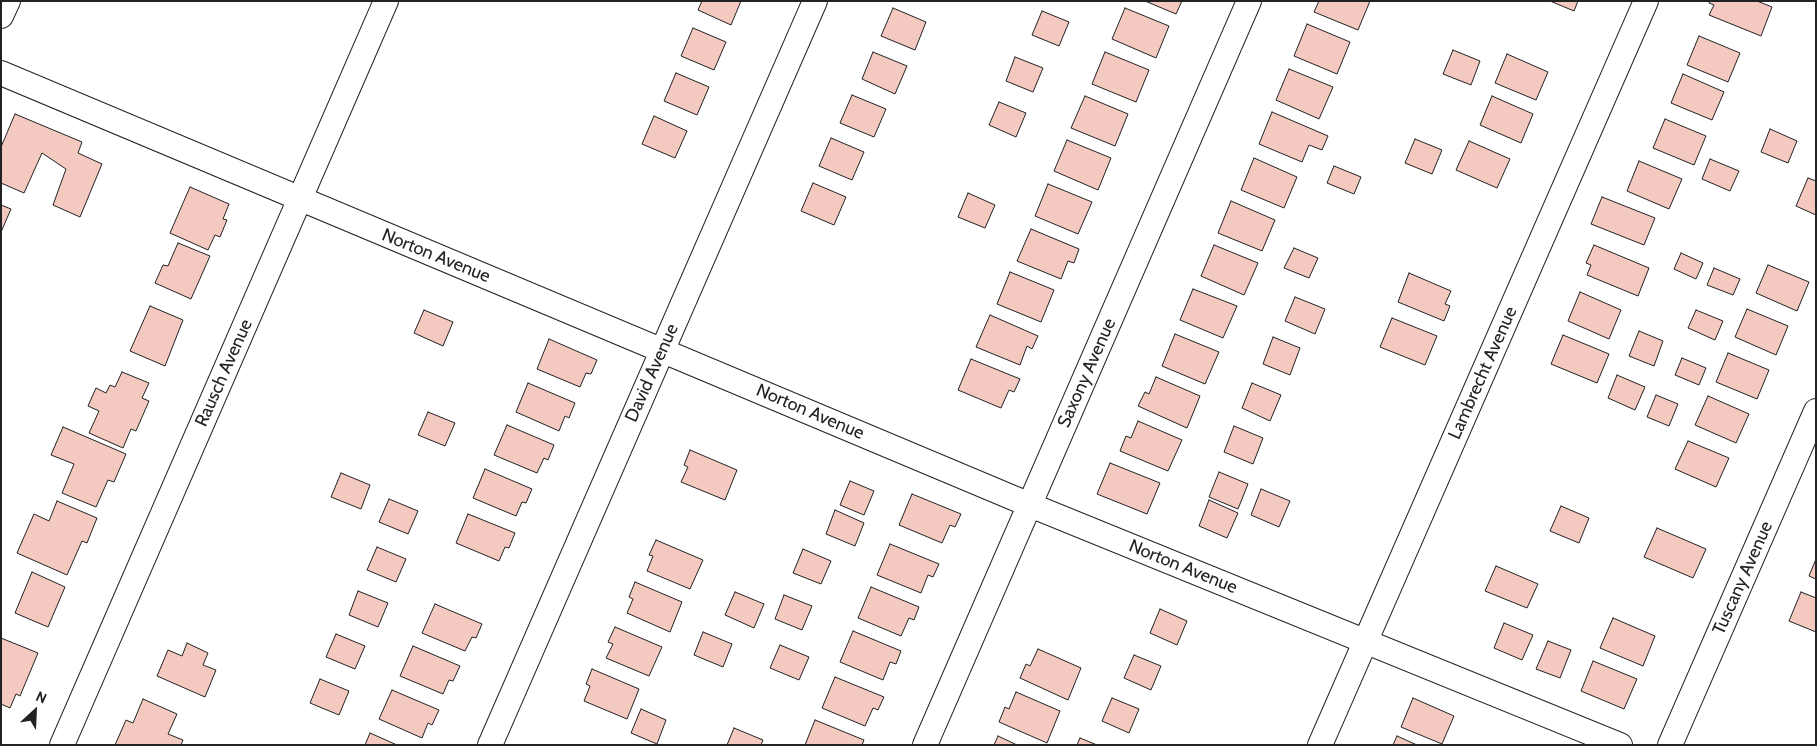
<!DOCTYPE html>
<style>
body{margin:0}
#map{position:relative;width:1817px;height:746px;overflow:hidden;background:#fff;font-family:Cabin,sans-serif}
canvas{display:block}
.frame{position:absolute;inset:0;border:2px solid #222;pointer-events:none}
.north{position:absolute;left:10px;top:686px;width:50px;height:50px;-webkit-text-stroke:4px #fff;paint-order:stroke;rotate:25deg;font-size:14px;font-weight:700;line-height:20px;text-align:center;color:#222}
.north::after{content:'';display:block;margin:auto;width:18px;height:22px;background:#222;clip-path:polygon(50% 0,100% 100%,50% 72%,0 100%)}
</style>
<div id="map">
<canvas width="1817" height="746"></canvas>
<div class="frame"></div>
<div class="north">N</div>
</div>
<script>
const c = document.querySelector('canvas').getContext('2d');
c.lineJoin = 'round';
function paint(path, color) { c.fillStyle = color; c.fill(path, 'evenodd'); }
const shape = rows => new Path2D(rows.map(r => 'M' + r).join(''));
function strokePath(path, color, width, dash) { c.strokeStyle = color; c.lineWidth = width; c.lineCap = dash ? 'butt' : 'round'; c.setLineDash(dash || []); c.stroke(path); }
function label(font, color, halo, rows, align = 'center') {
  c.font = font + ' Cabin,sans-serif'; c.lineWidth = 4; c.setLineDash([]); c.textBaseline = 'middle'; c.strokeStyle = halo; c.fillStyle = color; for (const [text, x, y, turn = 0] of rows) {
    c.save(); c.translate(x, y); c.rotate((+turn || 0) * Math.PI / 180); c.textAlign = isNaN(turn) ? turn : align; if (halo) c.strokeText(text, 0, 0); c.fillText(text, 0, 0); c.restore();
  }
}
const building = shape([
 [702,1,741,1,731,25,698,10,702,1],
 [1145,1,1182,1,1176,14,1145,1],
 [1319,1,1370,1,1358,30,1314,12,1319,1],
 [1550,1,1578,1,1574,11,1550,1],
 [1710,1,1757,1,1772,7,1761,36,1709,15,1714,5,1709,3,1710,1],
 [893,8,926,22,915,50,881,36,893,8],
 [1125,8,1169,26,1156,58,1112,39,1125,8],
 [1042,11,1069,22,1059,46,1032,35,1042,11],
 [1307,24,1350,42,1337,74,1294,56,1307,24],
 [693,28,726,42,714,70,681,56,693,28],
 [1699,36,1740,53,1728,82,1687,65,1699,36],
 [1453,50,1480,61,1471,85,1443,74,1453,50],
 [873,52,907,66,895,94,862,79,873,52],
 [1105,52,1149,70,1136,102,1092,84,1105,52],
 [1507,54,1548,72,1536,100,1495,83,1507,54],
 [1015,57,1043,68,1033,92,1006,81,1015,57],
 [1289,69,1333,87,1319,119,1276,100,1289,69],
 [676,73,709,87,697,115,664,101,676,73],
 [1683,74,1724,92,1712,120,1671,103,1683,74],
 [852,95,886,109,874,137,840,123,852,95],
 [1085,96,1128,114,1115,146,1071,128,1085,96],
 [1492,96,1533,114,1521,143,1480,125,1492,96],
 [999,102,1026,113,1016,137,989,125,999,102],
 [1272,112,1328,136,1322,150,1309,145,1302,162,1259,144,1272,112],
 [15,114,82,142,78,153,102,164,80,217,53,205,66,169,42,153,24,193,1,183,1,147,15,114],
 [654,116,687,131,675,158,642,144,654,116],
 [1665,119,1706,136,1694,165,1653,148,1665,119],
 [1770,129,1797,141,1788,163,1761,152,1770,129],
 [831,138,864,152,852,180,819,166,831,138],
 [1415,139,1442,150,1432,174,1405,163,1415,139],
 [1067,140,1111,158,1098,190,1054,171,1067,140],
 [1469,141,1510,159,1497,188,1456,170,1469,141],
 [1254,158,1297,177,1284,208,1241,190,1254,158],
 [1710,159,1739,171,1730,191,1702,179,1710,159],
 [1639,161,1682,179,1669,209,1627,191,1639,161],
 [1334,166,1361,177,1354,194,1327,183,1334,166],
 [1808,178,1816,181,1816,215,1796,206,1808,178],
 [813,183,846,197,834,225,801,211,813,183],
 [1048,184,1092,202,1078,234,1035,216,1048,184],
 [190,187,229,204,223,219,227,220,220,237,215,235,208,250,170,233,190,187],
 [968,193,995,205,985,228,958,217,968,193],
 [1602,197,1655,218,1644,245,1591,224,1602,197],
 [1231,201,1275,220,1262,251,1218,233,1231,201],
 [1,205,11,209,1,232,1,205],
 [1031,229,1079,249,1074,263,1068,261,1061,279,1017,261,1031,229],
 [178,243,210,256,191,299,155,283,163,265,168,266,178,243],
 [1214,245,1258,263,1244,295,1201,276,1214,245],
 [1594,245,1649,268,1638,296,1587,275,1591,265,1586,263,1594,245],
 [1294,248,1318,258,1309,278,1284,268,1294,248],
 [1681,253,1703,263,1696,279,1674,269,1681,253],
 [1768,265,1809,282,1797,311,1756,293,1768,265],
 [1714,268,1740,279,1733,295,1707,285,1714,268],
 [1010,272,1054,290,1041,322,997,304,1010,272],
 [1409,273,1451,291,1445,304,1450,306,1444,321,1398,302,1409,273],
 [1193,289,1237,306,1223,338,1180,320,1193,289],
 [1580,292,1621,310,1609,339,1568,321,1580,292],
 [1295,297,1325,309,1315,334,1285,321,1295,297],
 [150,306,183,320,165,366,130,351,150,306],
 [1747,309,1788,326,1776,355,1735,337,1747,309],
 [424,310,453,322,443,346,414,333,424,310],
 [1696,310,1723,321,1715,340,1688,328,1696,310],
 [990,315,1038,336,1032,349,1027,346,1020,365,976,347,990,315],
 [1392,318,1437,336,1425,365,1380,347,1392,318],
 [1639,331,1663,341,1654,366,1629,356,1639,331],
 [1175,334,1219,352,1205,384,1162,366,1175,334],
 [1563,335,1609,354,1597,383,1551,364,1563,335],
 [1273,337,1300,348,1290,375,1263,364,1273,337],
 [549,339,597,360,591,374,586,373,580,387,537,369,549,339],
 [1728,353,1769,370,1757,399,1716,382,1728,353],
 [1682,358,1706,368,1699,385,1675,375,1682,358],
 [971,359,1020,379,1014,392,1009,390,1001,408,958,390,971,359],
 [122,372,149,383,142,398,149,401,136,431,131,429,123,448,89,433,99,411,88,406,96,388,106,393,110,385,115,387,122,372],
 [1617,375,1645,387,1635,410,1608,398,1617,375],
 [1156,377,1200,396,1187,428,1138,406,1145,392,1149,394,1156,377],
 [528,383,575,403,569,418,565,416,559,431,516,412,528,383],
 [1252,383,1281,395,1270,421,1242,408,1252,383],
 [1656,395,1678,404,1669,426,1647,417,1656,395],
 [1708,396,1749,414,1736,443,1695,425,1708,396],
 [428,412,455,423,445,446,418,435,428,412],
 [1138,421,1182,440,1168,471,1120,451,1126,436,1131,438,1138,421],
 [507,425,554,445,548,460,544,458,537,473,494,455,507,425],
 [1234,426,1263,438,1253,464,1224,452,1234,426],
 [63,427,126,454,114,482,108,480,96,507,62,493,74,464,51,455,63,427],
 [1688,441,1729,458,1716,487,1675,469,1688,441],
 [690,450,737,470,725,500,681,482,688,467,684,465,690,450],
 [1110,463,1160,483,1147,514,1097,494,1110,463],
 [485,469,532,489,526,503,522,502,516,516,473,498,485,469],
 [1219,472,1248,484,1238,509,1209,497,1219,472],
 [341,473,370,485,361,509,331,497,341,473],
 [850,481,874,491,864,515,840,505,850,481],
 [1261,489,1290,501,1279,527,1251,515,1261,489],
 [912,494,961,514,955,527,950,525,942,543,899,525,912,494],
 [389,499,418,511,408,534,379,522,389,499],
 [1209,500,1238,513,1227,538,1199,526,1209,500],
 [57,501,97,518,87,543,82,541,67,575,17,553,34,514,49,521,57,501],
 [1561,506,1589,518,1579,543,1550,531,1561,506],
 [835,510,864,523,855,546,826,534,835,510],
 [468,514,515,533,509,548,505,547,499,561,456,543,468,514],
 [1657,528,1706,549,1693,578,1644,557,1657,528],
 [656,540,703,560,690,589,647,571,653,556,649,555,656,540],
 [890,544,939,564,933,577,928,575,921,593,877,575,890,544],
 [377,547,406,559,396,582,367,570,377,547],
 [803,549,831,561,821,584,793,573,803,549],
 [1816,559,1816,579,1809,576,1816,559],
 [1496,566,1538,584,1527,608,1485,591,1496,566],
 [32,572,65,587,48,627,15,613,32,572],
 [635,582,682,602,670,632,627,613,633,599,629,597,635,582],
 [871,587,919,607,914,620,909,618,901,636,858,618,871,587],
 [358,591,388,603,378,627,349,615,358,591],
 [735,592,764,604,754,628,725,615,735,592],
 [1801,592,1816,598,1816,632,1789,621,1801,592],
 [784,595,812,606,802,630,775,619,784,595],
 [435,604,482,624,476,638,472,637,465,651,422,633,435,604],
 [1160,609,1187,621,1177,645,1150,633,1160,609],
 [1613,618,1655,636,1643,666,1600,648,1613,618],
 [1504,623,1533,635,1522,660,1494,648,1504,623],
 [615,627,662,647,649,676,606,658,613,644,608,642,615,627],
 [853,631,901,651,896,664,890,662,883,680,840,662,853,631],
 [703,632,732,644,723,667,694,655,703,632],
 [336,634,365,646,355,669,326,657,336,634],
 [1,638,38,653,20,696,16,694,10,708,1,704,1,638],
 [1548,641,1571,650,1560,678,1536,669,1548,641],
 [187,643,208,653,203,665,216,670,205,697,157,676,168,650,182,656,187,643],
 [780,645,809,657,799,680,770,668,780,645],
 [413,646,460,666,453,681,449,680,443,694,400,676,413,646],
 [1038,649,1081,668,1068,700,1020,678,1026,664,1030,666,1038,649],
 [1134,655,1161,666,1151,690,1124,678,1134,655],
 [1593,661,1637,679,1624,709,1581,691,1593,661],
 [592,669,639,689,627,719,584,701,590,686,586,684,592,669],
 [835,677,884,697,878,710,873,708,865,726,822,708,835,677],
 [320,679,349,691,339,715,310,703,320,679],
 [392,690,439,710,432,725,428,723,422,738,379,719,392,690],
 [1016,692,1060,711,1047,743,999,722,1005,707,1009,709,1016,692],
 [1112,698,1139,709,1129,733,1102,721,1112,698],
 [1413,698,1454,716,1442,744,1401,727,1413,698],
 [143,699,177,714,168,734,183,740,181,745,115,745,126,720,133,723,143,699],
 [641,709,666,720,657,744,631,733,641,709],
 [815,720,864,740,862,745,805,745,815,720],
 [734,728,763,740,761,745,727,745,734,728],
 [370,733,397,745,365,745,370,733],
 [998,736,1017,745,994,745,998,736],
 [1397,736,1417,745,1393,745,1397,736],
 [1080,738,1097,745,1077,745,1080,738]
]);
const minor = shape([
 [1,16,8,1],
 [1,73,1030,505,1620,745],
 [62,745,386,1],
 [490,745,815,1],
 [925,745,1249,1],
 [1320,745,1646,1],
 [1670,745,1816,411]
]);
const streetNames = [
 ["Norton Avenue",436,256,22],
 ["Rausch Avenue",224,373,-66],
 ["David Avenue",652,373,-66],
 ["Saxony Avenue",1087,373,-66],
 ["Lambrecht Avenue",1483,373,-66],
 ["Norton Avenue",810,412,23],
 ["Norton Avenue",1183,567,22],
 ["Tuscany Avenue",1743,578,-66]
];
paint(building, '#f3c9c0');
strokePath(building, '#222', 1);
strokePath(minor, '#222', 26);
strokePath(minor, '#fff', 24);
label('18px', '#222', '#fff', streetNames);
</script>
